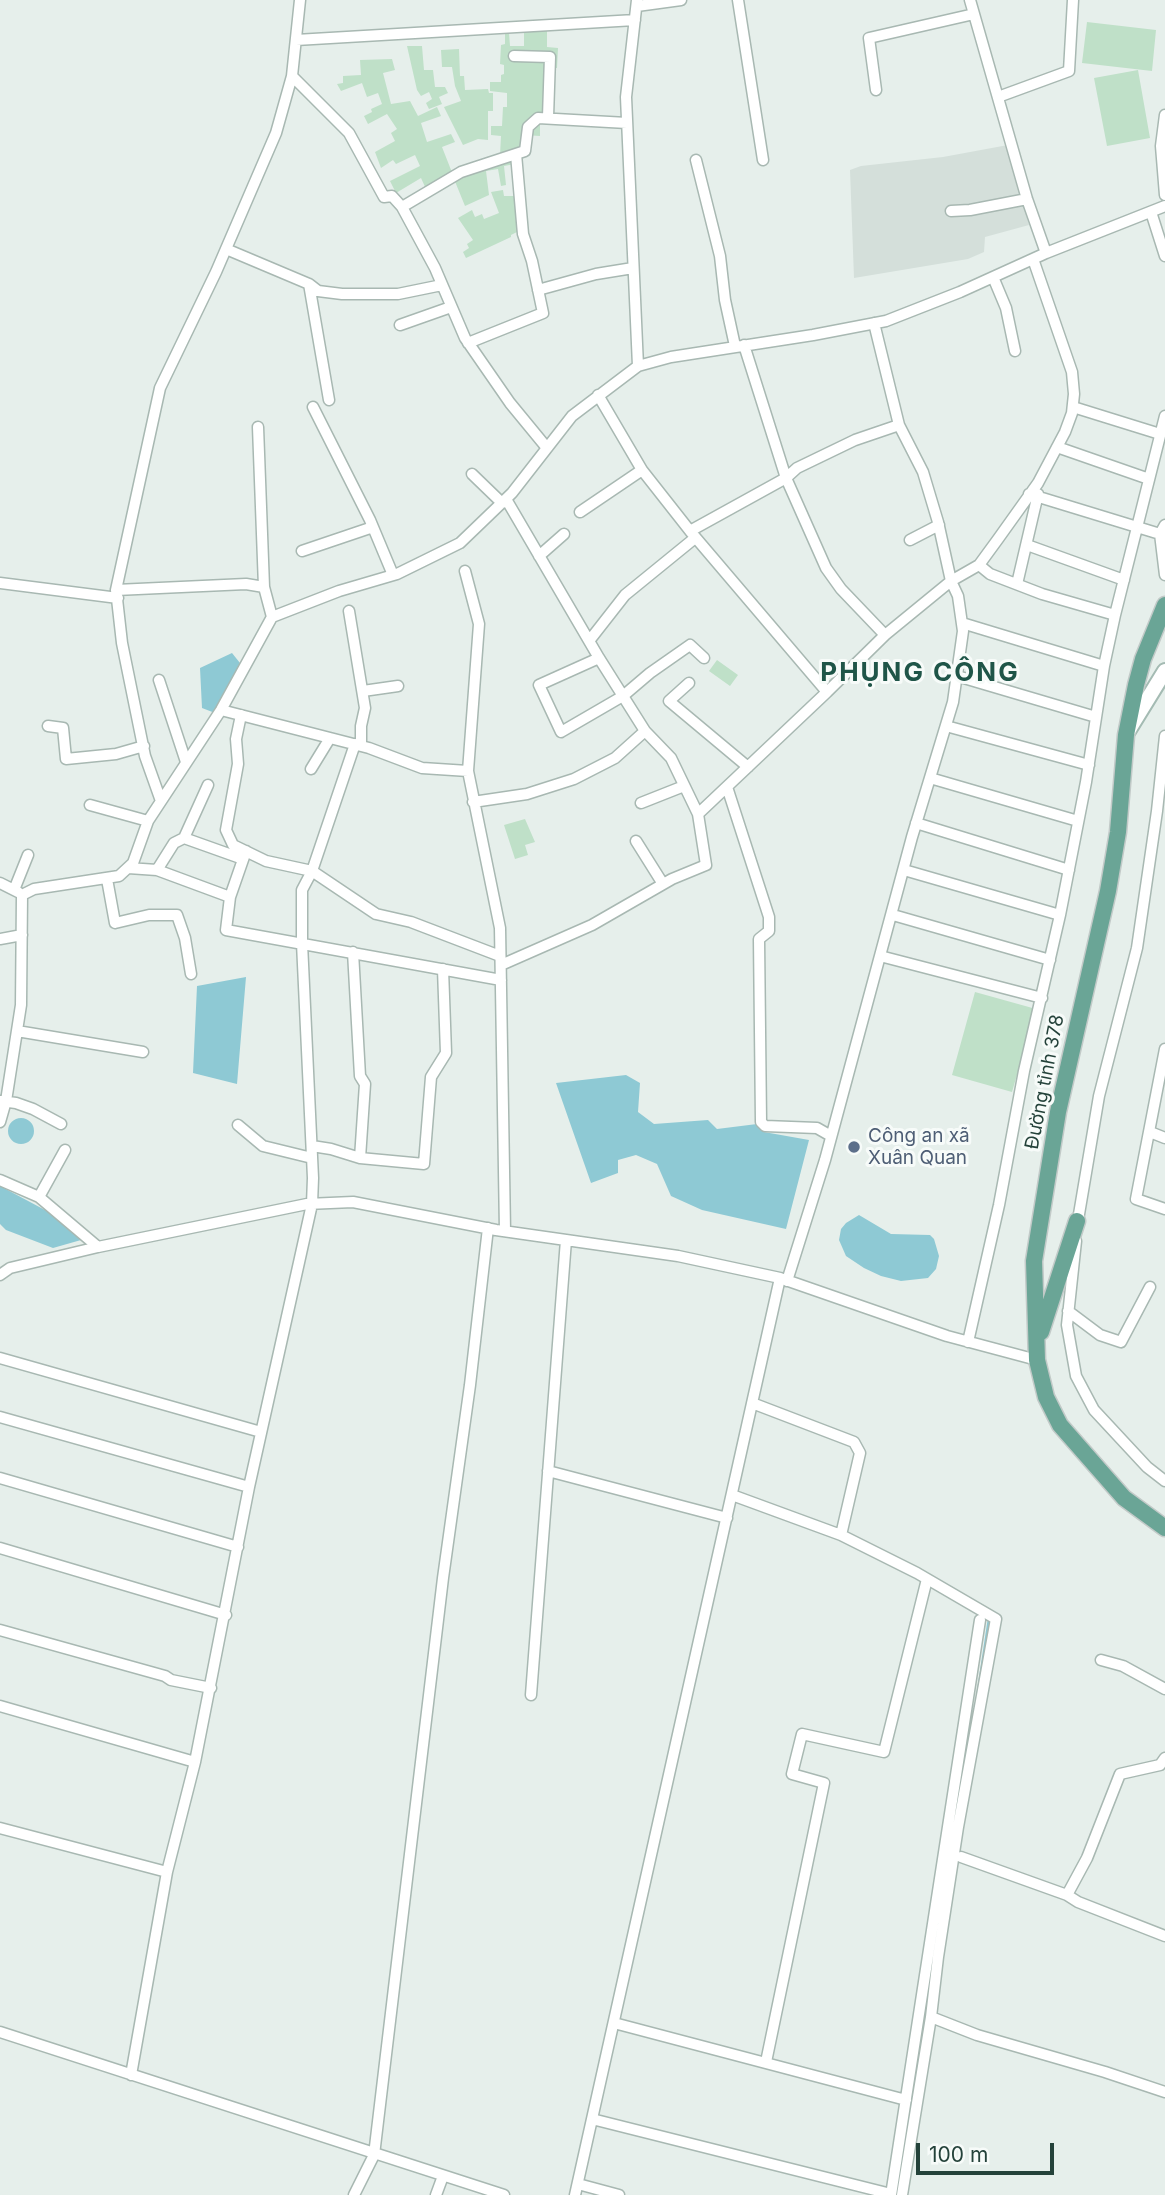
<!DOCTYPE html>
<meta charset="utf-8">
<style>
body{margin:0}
#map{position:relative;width:1165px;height:2195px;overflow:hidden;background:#e6efeb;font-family:Inter,sans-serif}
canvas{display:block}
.scale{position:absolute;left:916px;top:2143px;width:138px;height:32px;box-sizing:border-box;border:4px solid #24423a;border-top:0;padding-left:9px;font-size:21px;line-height:24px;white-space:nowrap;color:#24423a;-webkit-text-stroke:5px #f7fbf9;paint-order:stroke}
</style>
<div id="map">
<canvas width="1165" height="2195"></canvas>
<div class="scale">100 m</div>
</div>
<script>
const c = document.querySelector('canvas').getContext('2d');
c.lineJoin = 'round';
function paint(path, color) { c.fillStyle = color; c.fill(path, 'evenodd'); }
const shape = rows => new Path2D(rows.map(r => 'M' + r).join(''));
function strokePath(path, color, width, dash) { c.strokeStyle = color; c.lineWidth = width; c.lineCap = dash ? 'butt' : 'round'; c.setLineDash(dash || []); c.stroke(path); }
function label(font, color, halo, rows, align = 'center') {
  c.font = font + ' Inter,sans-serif'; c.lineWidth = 6; c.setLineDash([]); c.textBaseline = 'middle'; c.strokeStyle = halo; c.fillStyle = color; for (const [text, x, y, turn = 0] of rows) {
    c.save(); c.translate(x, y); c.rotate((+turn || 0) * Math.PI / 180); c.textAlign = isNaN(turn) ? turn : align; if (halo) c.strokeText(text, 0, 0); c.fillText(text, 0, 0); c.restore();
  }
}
const built = shape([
 [1008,145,1029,225,985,237,984,252,968,259,854,278,850,170,861,166,943,157]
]);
const green = shape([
 [1087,22,1156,30,1152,71,1082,63],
 [547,31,547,47,558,48,557,68,548,68,546,120,540,120,540,136,525,135,525,148,500,155,501,136,491,135,491,126,502,126,503,107,507,107,507,93,490,91,490,82,501,82,501,75,504,74,504,65,500,64,501,45,505,44,505,33,509,33,510,46,524,46,524,32],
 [407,46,422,46,424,70,433,70,435,87,445,87,448,93,439,97,442,104,429,109,426,103,432,99,429,92,421,96,417,90],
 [459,49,460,76,464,76,465,90,488,89,489,93,493,93,493,111,488,111,488,140,478,139,463,145,444,107,461,101,455,86,452,67,442,67,441,50],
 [392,59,395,70,383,73,391,104,410,101,418,116,437,107,441,116,421,123,427,142,451,134,455,142,442,147,453,175,426,189,421,178,396,193,390,181,420,166,415,155,396,164,393,160,381,168,375,152,395,141,391,133,397,129,387,114,368,124,364,116,372,112,371,109,382,104,378,93,367,97,362,83,341,91,337,84,343,83,343,76,361,75,360,60],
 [1138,70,1150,138,1107,146,1094,78],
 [514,156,515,164,504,166,506,185,501,186,498,169,486,171,489,195,465,206,454,179],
 [503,190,504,196,517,196,519,231,511,235,511,237,466,258,463,252,469,248,467,244,473,240,458,218,472,210,475,217,482,214,484,219,499,213,491,192],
 [717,660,738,675,730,686,709,671],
 [525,819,535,842,525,845,528,855,515,859,504,825],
 [975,992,1036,1009,1012,1092,952,1075]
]);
const water = shape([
 [232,653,240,663,215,713,202,708,200,668],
 [246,977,237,1084,193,1073,197,986],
 [626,1075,640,1083,638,1112,654,1124,708,1120,717,1129,757,1124,764,1132,809,1140,786,1229,702,1210,671,1196,657,1164,636,1155,618,1160,618,1173,591,1183,556,1083],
 '8 1131a13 13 0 1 1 26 0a13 13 0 1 1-26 0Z',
 [0,1186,45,1210,64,1223,81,1240,53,1248,6,1230,0,1224],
 [859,1215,891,1234,930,1235,934,1239,939,1256,936,1269,928,1278,901,1281,881,1276,864,1268,846,1256,839,1240,841,1229,846,1223]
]);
const stream = shape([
 [978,1692,989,1619],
 [897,2195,927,2009]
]);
const minor = shape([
 [300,0,292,76,349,133,384,197,392,196,402,207,435,268,465,338,510,403,547,448],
 [637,0,626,97,638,366],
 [738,0,763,160],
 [970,0,1027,199,1046,253],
 [637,6,681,0],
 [296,40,635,20],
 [514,56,550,57,548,117],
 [876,90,869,38,974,14],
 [998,97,1069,71,1073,0],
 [1165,115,1161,146,1165,195],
 [696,160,720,256,725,300,735,346],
 [402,207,461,172,525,151,528,127,538,118,627,123],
 [951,211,970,210,1027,199],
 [1151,212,1165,256],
 [226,249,309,284,329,400],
 [993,277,1006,308,1015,351],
 [309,284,318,291,342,294,398,294,442,285],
 [538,290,596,274,633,268],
 [400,325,451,307],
 [468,343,543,313,532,261,523,234,516,154],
 [744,345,786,478,826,568,841,589,885,635],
 [598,395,642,470,690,531],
 [313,407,370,520,393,575],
 [1073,407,1160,434],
 [899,425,923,472,938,522,951,581,979,565,998,539,1038,483,1065,432,1072,413,1074,394,1072,372,1033,259],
 [258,427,264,587],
 [1057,447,1149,479],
 [472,474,502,503],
 [1029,494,1160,534],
 [580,512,642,470],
 [1165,525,1160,534,1165,575],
 [910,540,939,525],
 [1027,545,1124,580],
 [302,551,373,527],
 [539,556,564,534],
 [979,565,990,574,1042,594,1115,615],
 [465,571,479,624,468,771,500,928,505,1231],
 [0,583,118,598],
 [1017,584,1038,494],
 [116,590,246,584,264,587,272,617],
 [349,611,365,708,361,726,361,746],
 [962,623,1104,666],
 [589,641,625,595,695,538],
 [599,658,539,685,561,732,623,696,650,673,690,645,704,658],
 [957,676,1096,717],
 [159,680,186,762],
 [689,683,669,701,748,767],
 [363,691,398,686],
 [221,710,369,748,422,768,468,771],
 [241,715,236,739,238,764,226,830,233,845,266,861,312,871,376,914,411,922,500,956],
 [48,726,63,728,66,759,116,754,144,746],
 [946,726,1089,765],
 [311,769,330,738],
 [930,778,1078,821],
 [727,787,769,917,769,931,759,939,761,1122,765,1126,817,1128,831,1136],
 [161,801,145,756,122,643,116,590,160,388,216,272,276,133,292,76],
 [473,802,527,794,574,779,615,758,645,731,599,658,506,499],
 [641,803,684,786],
 [90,805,148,821],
 [698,814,827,692,690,531,786,478,797,468,855,440,899,425,874,323],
 [916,823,1069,870],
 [184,838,243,859],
 [636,841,663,884],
 [246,851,230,897,226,930,501,980],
 [128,868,157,870,230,897],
 [157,870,174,843,184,838,208,785],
 [904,870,1060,915],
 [107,879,115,923,149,915,177,915,185,938,191,974],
 [0,883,18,892],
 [14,890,28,855],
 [893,915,1050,960],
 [0,939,22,935],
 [353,952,360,1076,365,1084,360,1158],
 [880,956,1042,998],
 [501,965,592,925,672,879,706,865,698,814,671,758,645,731],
 [17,1031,143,1052],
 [1165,1049,1136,1199,1165,1209],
 [1,1101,16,1103,33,1109,61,1124],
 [0,1122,6,1101,21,1005,22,895,34,889,119,876,133,863,148,821,221,710,272,617,339,591,397,574,460,543,512,493,572,416,638,366,671,357,813,335,886,321,960,292,1046,253,1165,206],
 [238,1125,263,1146,312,1158],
 [1150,1132,1165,1138],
 [312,1146,331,1149,360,1158,424,1164,431,1077,446,1053,443,969],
 [0,1180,39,1197,98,1247],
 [39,1197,65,1150],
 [1077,1226,1099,1096,1137,948,1157,811,1165,736],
 [1076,1241,1067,1325,1076,1376,1094,1410,1147,1467,1165,1481],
 [0,1275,10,1268,98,1247,307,1204,353,1202,496,1230,678,1256,780,1278,947,1336,1037,1360],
 [787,1281,825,1160,912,837,953,702,963,631,958,596,951,581,885,635,827,692],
 [1068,1311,1100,1335,1121,1342,1150,1287],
 [968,1342,999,1205,1024,1071,1060,915,1086,782,1104,666,1115,615,1165,416],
 [0,1358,261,1432],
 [752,1403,854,1442,860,1453,841,1535],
 [0,1417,249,1487],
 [548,1471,727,1518],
 [0,1478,238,1547],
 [732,1495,841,1535,917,1573,996,1619,958,1827,938,1957,931,2017,902,2195],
 [0,1548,226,1615],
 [0,1630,165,1676,171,1680,211,1688],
 [1101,1660,1123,1666,1165,1689],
 [531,1695,566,1240],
 [0,1706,195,1762],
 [0,1828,167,1872],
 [961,1857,1067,1895,1087,1858,1120,1774,1160,1765,1165,1758],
 [1067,1895,1078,1902,1165,1936],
 [931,2017,977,2035,1105,2072,1165,2092],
 [614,2023,906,2100],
 [0,2032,504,2195],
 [766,2062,824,1783,792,1774,802,1734,884,1752,927,1579],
 [131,2075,167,1872,195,1762,249,1487,312,1204,313,1178,302,943,302,890,312,871,355,744],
 [592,2119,891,2194],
 [578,2184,619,2195],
 [354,2195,374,2155,443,1578,470,1385,488,1228],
 [436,2195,443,2176],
 [575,2195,780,1278],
 [891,2195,980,1620]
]);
const secondary = shape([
 [1128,731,1165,671]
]);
const primary = shape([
 [1165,605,1143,659,1136,685,1126,735,1118,832,1108,891,1058,1112,1034,1261,1037,1360,1046,1397,1060,1425,1124,1498,1165,1528],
 [1041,1332,1077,1221]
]);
const markers = [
 [854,1147,7,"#5c6f8a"]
];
const streetNames = [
 ["Đường tỉnh 378",1045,1082,-79]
];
const serviceNames = [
 ["Công an xã",868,1136],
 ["Xuân Quan",868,1158]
];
const districtNames = [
 ["PHỤNG CÔNG",920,673]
];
paint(built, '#d4dfda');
paint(green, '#bfe0c8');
paint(water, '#8ec9d4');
strokePath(stream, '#8ec9d4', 2.5);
strokePath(minor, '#a8b8b2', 13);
strokePath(secondary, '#a4bbb3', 18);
strokePath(primary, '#c2cac8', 19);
strokePath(minor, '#fff', 10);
strokePath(secondary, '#fff', 14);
strokePath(primary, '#6aa596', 16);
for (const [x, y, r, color] of markers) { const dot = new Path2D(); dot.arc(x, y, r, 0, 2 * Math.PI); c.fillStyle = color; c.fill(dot); strokePath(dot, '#f7fbf9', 2.5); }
label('19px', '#24423a', '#f7fbf9', streetNames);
label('19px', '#4e5e75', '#f7fbf9', serviceNames, 'left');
c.letterSpacing = '2px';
label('bold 26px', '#1f5548', '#f7fbf9', districtNames);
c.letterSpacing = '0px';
</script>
